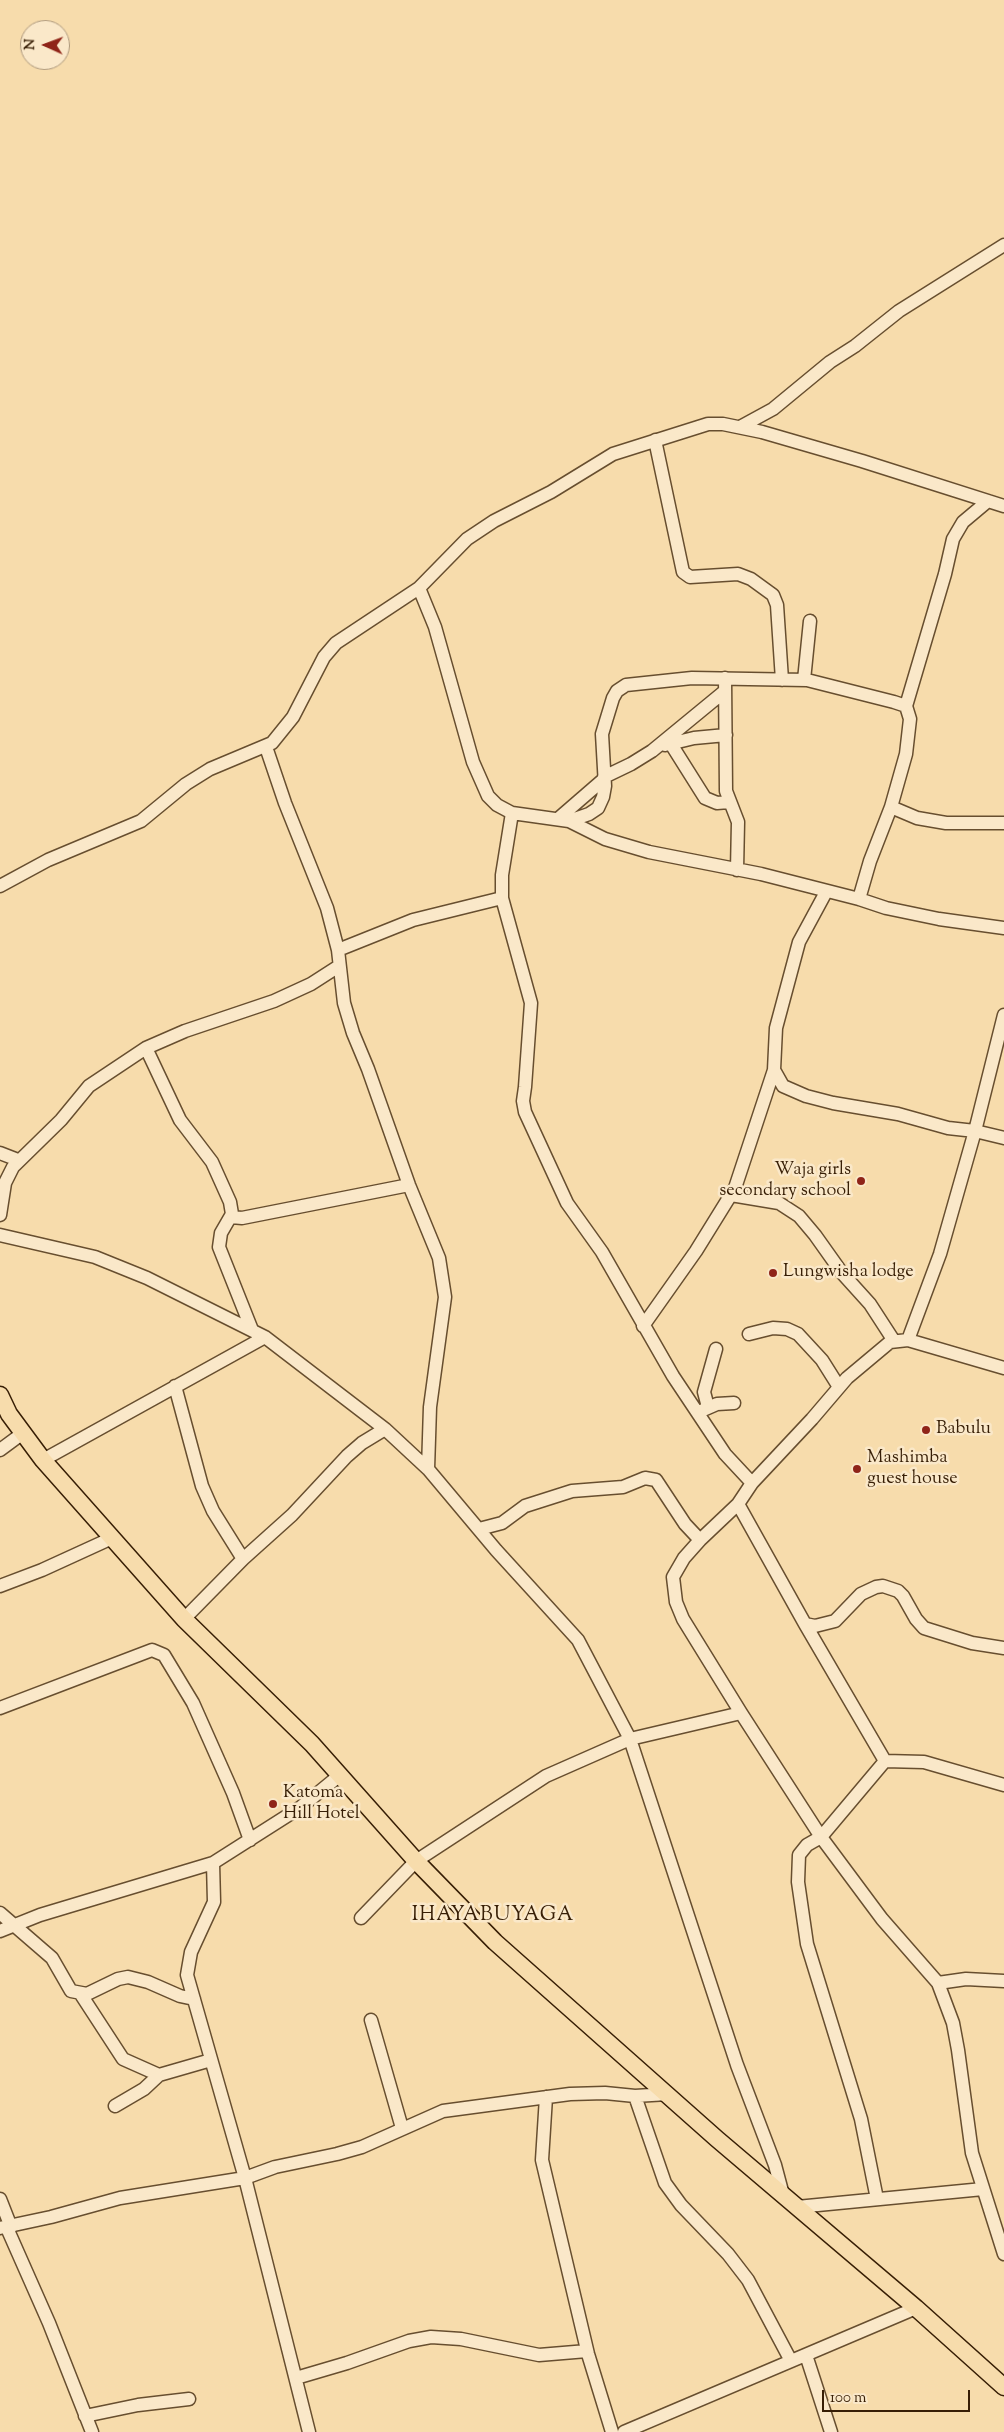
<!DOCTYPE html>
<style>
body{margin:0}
#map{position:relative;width:1004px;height:2432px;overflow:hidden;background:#f7dcac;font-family:"Sorts Mill Goudy",serif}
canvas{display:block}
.north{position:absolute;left:20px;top:20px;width:50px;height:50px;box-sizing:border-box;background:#fae8c9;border:1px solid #ac977b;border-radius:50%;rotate:272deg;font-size:14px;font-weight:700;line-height:20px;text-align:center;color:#371e05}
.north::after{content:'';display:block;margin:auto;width:18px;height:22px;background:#8f2418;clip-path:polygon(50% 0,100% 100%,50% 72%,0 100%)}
.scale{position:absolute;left:822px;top:2390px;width:148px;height:22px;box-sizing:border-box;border:2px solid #371e05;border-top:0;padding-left:6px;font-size:15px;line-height:18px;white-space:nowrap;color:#371e05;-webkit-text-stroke:4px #fae8c9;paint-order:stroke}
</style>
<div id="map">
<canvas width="1004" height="2432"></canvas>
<div class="north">N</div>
<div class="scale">100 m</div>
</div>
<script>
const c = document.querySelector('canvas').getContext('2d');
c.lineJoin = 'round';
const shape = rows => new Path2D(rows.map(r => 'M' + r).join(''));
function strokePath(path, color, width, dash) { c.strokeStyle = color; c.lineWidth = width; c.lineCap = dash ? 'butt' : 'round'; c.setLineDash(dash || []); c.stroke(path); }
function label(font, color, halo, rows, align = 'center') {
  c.font = font + ' "Sorts Mill Goudy",serif'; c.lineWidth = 5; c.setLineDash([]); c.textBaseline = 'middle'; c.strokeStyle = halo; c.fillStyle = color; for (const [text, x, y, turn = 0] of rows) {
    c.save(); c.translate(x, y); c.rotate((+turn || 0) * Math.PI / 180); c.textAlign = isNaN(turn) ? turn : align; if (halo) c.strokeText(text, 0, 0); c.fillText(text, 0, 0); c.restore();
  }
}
const minor = shape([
 [740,427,773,409,830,362,855,346,899,311,1004,245],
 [655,440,683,572,690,577,738,574,751,579,773,595,777,605,782,680],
 [419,588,435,627,473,762,488,796,497,805,512,813,569,821,605,839,649,852,761,874,859,899,886,908,939,919,1004,928],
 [725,678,726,791,738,822,737,870],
 [804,680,810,621],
 [906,706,945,574,953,539,963,522,988,501],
 [671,744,705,798,717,803,729,802],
 [665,745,694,738,726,735],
 [266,747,285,803,327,908,338,950,344,1003,353,1033,368,1069,409,1185,439,1258,445,1297,430,1407,428,1469],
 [604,777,631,764,652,751,725,691],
 [891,807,917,818,946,823,1004,823],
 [512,813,502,875,502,898,531,1003,525,1087,523,1101,525,1112,567,1203,602,1252,673,1376,725,1454,752,1483],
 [559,818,604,779],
 [569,821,589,814,598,808,603,797,605,786,602,734,613,698,617,691,626,685,692,678,807,680,894,702,906,706,910,719,906,754,891,807,870,861,859,899],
 [0,886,48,860,141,821,186,784,210,769,272,743,293,717,324,657,336,643,419,588,467,539,494,521,551,492,613,454,708,424,723,424,762,432,862,461,1004,506],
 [826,892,799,942,776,1028,774,1070,783,1086,806,1096,833,1103,898,1114,948,1128,975,1131,1004,1015],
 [338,950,413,920,502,898],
 [146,1048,180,1120,212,1162,230,1202,232,1214,221,1233,219,1247,252,1330],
 [0,1153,18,1160],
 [731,1195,779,1203,799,1216,815,1235,842,1273,870,1304,894,1341],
 [0,1215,5,1183,13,1167,61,1120,89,1086,146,1048,185,1031,274,1001,311,984,339,966],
 [231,1217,242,1218,409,1185],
 [0,1235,95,1257,147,1278,265,1337,385,1429,428,1469,496,1550,578,1640,630,1739,737,2065,775,2165,783,2195],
 [643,1326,696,1251,735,1188,774,1070],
 [749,1334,773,1328,787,1329,798,1334,822,1360,839,1387],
 [908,1340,940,1254,975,1131,1004,1138],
 [175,1386,202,1486,213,1511,243,1559],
 [708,1407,704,1392,716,1349],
 [701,1411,717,1404,734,1403],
 [0,1450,23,1433],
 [43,1460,265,1337],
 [738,1504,805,1624,885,1761],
 [479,1529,502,1523,525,1506,572,1491,623,1487,645,1478,656,1480,685,1524,700,1540,684,1558,673,1577,676,1602,683,1619,741,1713,821,1837,882,1919,938,1983,953,2023,958,2050,972,2153,1004,2254],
 [700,1540,738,1504,752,1483,812,1419,847,1378,890,1342,908,1340,1004,1368],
 [0,1586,42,1570,112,1538],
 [184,1619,243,1559,292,1515,347,1456,362,1443,385,1429],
 [805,1624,815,1626,835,1621,861,1594,876,1587,883,1586,898,1591,903,1596,916,1619,924,1628,972,1643,1004,1648],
 [0,1708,152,1650,164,1655,193,1703,233,1793,250,1840],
 [213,1863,214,1902,191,1952,187,1975,245,2178,309,2432],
 [0,1913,52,1958,71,1991,87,1994,118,1979,128,1977,148,1982,180,1996,194,1999],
 [361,1918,416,1861,546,1776,630,1739,741,1713],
 [0,1931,40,1915,213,1863,301,1807,340,1775],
 [938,1983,966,1979,1004,1981],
 [80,1993,123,2059,159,2075],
 [371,2020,402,2128],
 [635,2096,665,2183,681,2205,728,2254,748,2280,791,2361],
 [546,2097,542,2160,588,2354,612,2432],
 [115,2106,144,2089,159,2075,211,2060],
 [0,2199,11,2227],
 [877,2199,861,2119,807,1944,798,1882,799,1855,807,1845,821,1837,885,1761,924,1762,1004,1785],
 [797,2207,983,2189],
 [0,2228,51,2217,120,2198,245,2178,275,2167,337,2154,362,2147,443,2111,570,2094,605,2093,635,2096,668,2094],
 [7,2228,49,2323,92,2432],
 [806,2355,831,2432],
 [296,2378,347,2363,409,2341,431,2337,461,2339,539,2355,587,2351],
 [85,2416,138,2405,189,2399],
 [624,2432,916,2308]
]);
const major = shape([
 [0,1395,9,1414,43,1460,184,1619,312,1744,416,1861,495,1942,717,2139,916,2308,1004,2387]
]);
const markers = [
 [861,1181,5,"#8f2418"],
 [773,1273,5,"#8f2418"],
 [926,1430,5,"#8f2418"],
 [857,1469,5,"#8f2418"],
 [273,1804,5,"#8f2418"]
];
const poiNames = [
 ["Waja girls",851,1171,"right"],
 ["secondary school",851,1192,"right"],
 ["Lungwisha lodge",783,1273],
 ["Babulu",936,1430],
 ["Mashimba",867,1459],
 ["guest house",867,1480],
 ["Katoma",283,1794],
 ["Hill Hotel",283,1815]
];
const quarterNames = [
 ["IHAYABUYAGA",493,1917]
];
strokePath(minor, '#674e2f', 15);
strokePath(major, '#371e05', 19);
strokePath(minor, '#fae8c9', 12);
strokePath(major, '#f7dcac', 16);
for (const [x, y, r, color] of markers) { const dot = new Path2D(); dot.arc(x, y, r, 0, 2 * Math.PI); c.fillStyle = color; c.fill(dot); strokePath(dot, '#fae8c9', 2); }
label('18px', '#371e05', '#fae8c9', poiNames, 'left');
c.letterSpacing = '1px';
label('20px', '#371e05', '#fae8c9', quarterNames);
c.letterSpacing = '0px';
</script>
